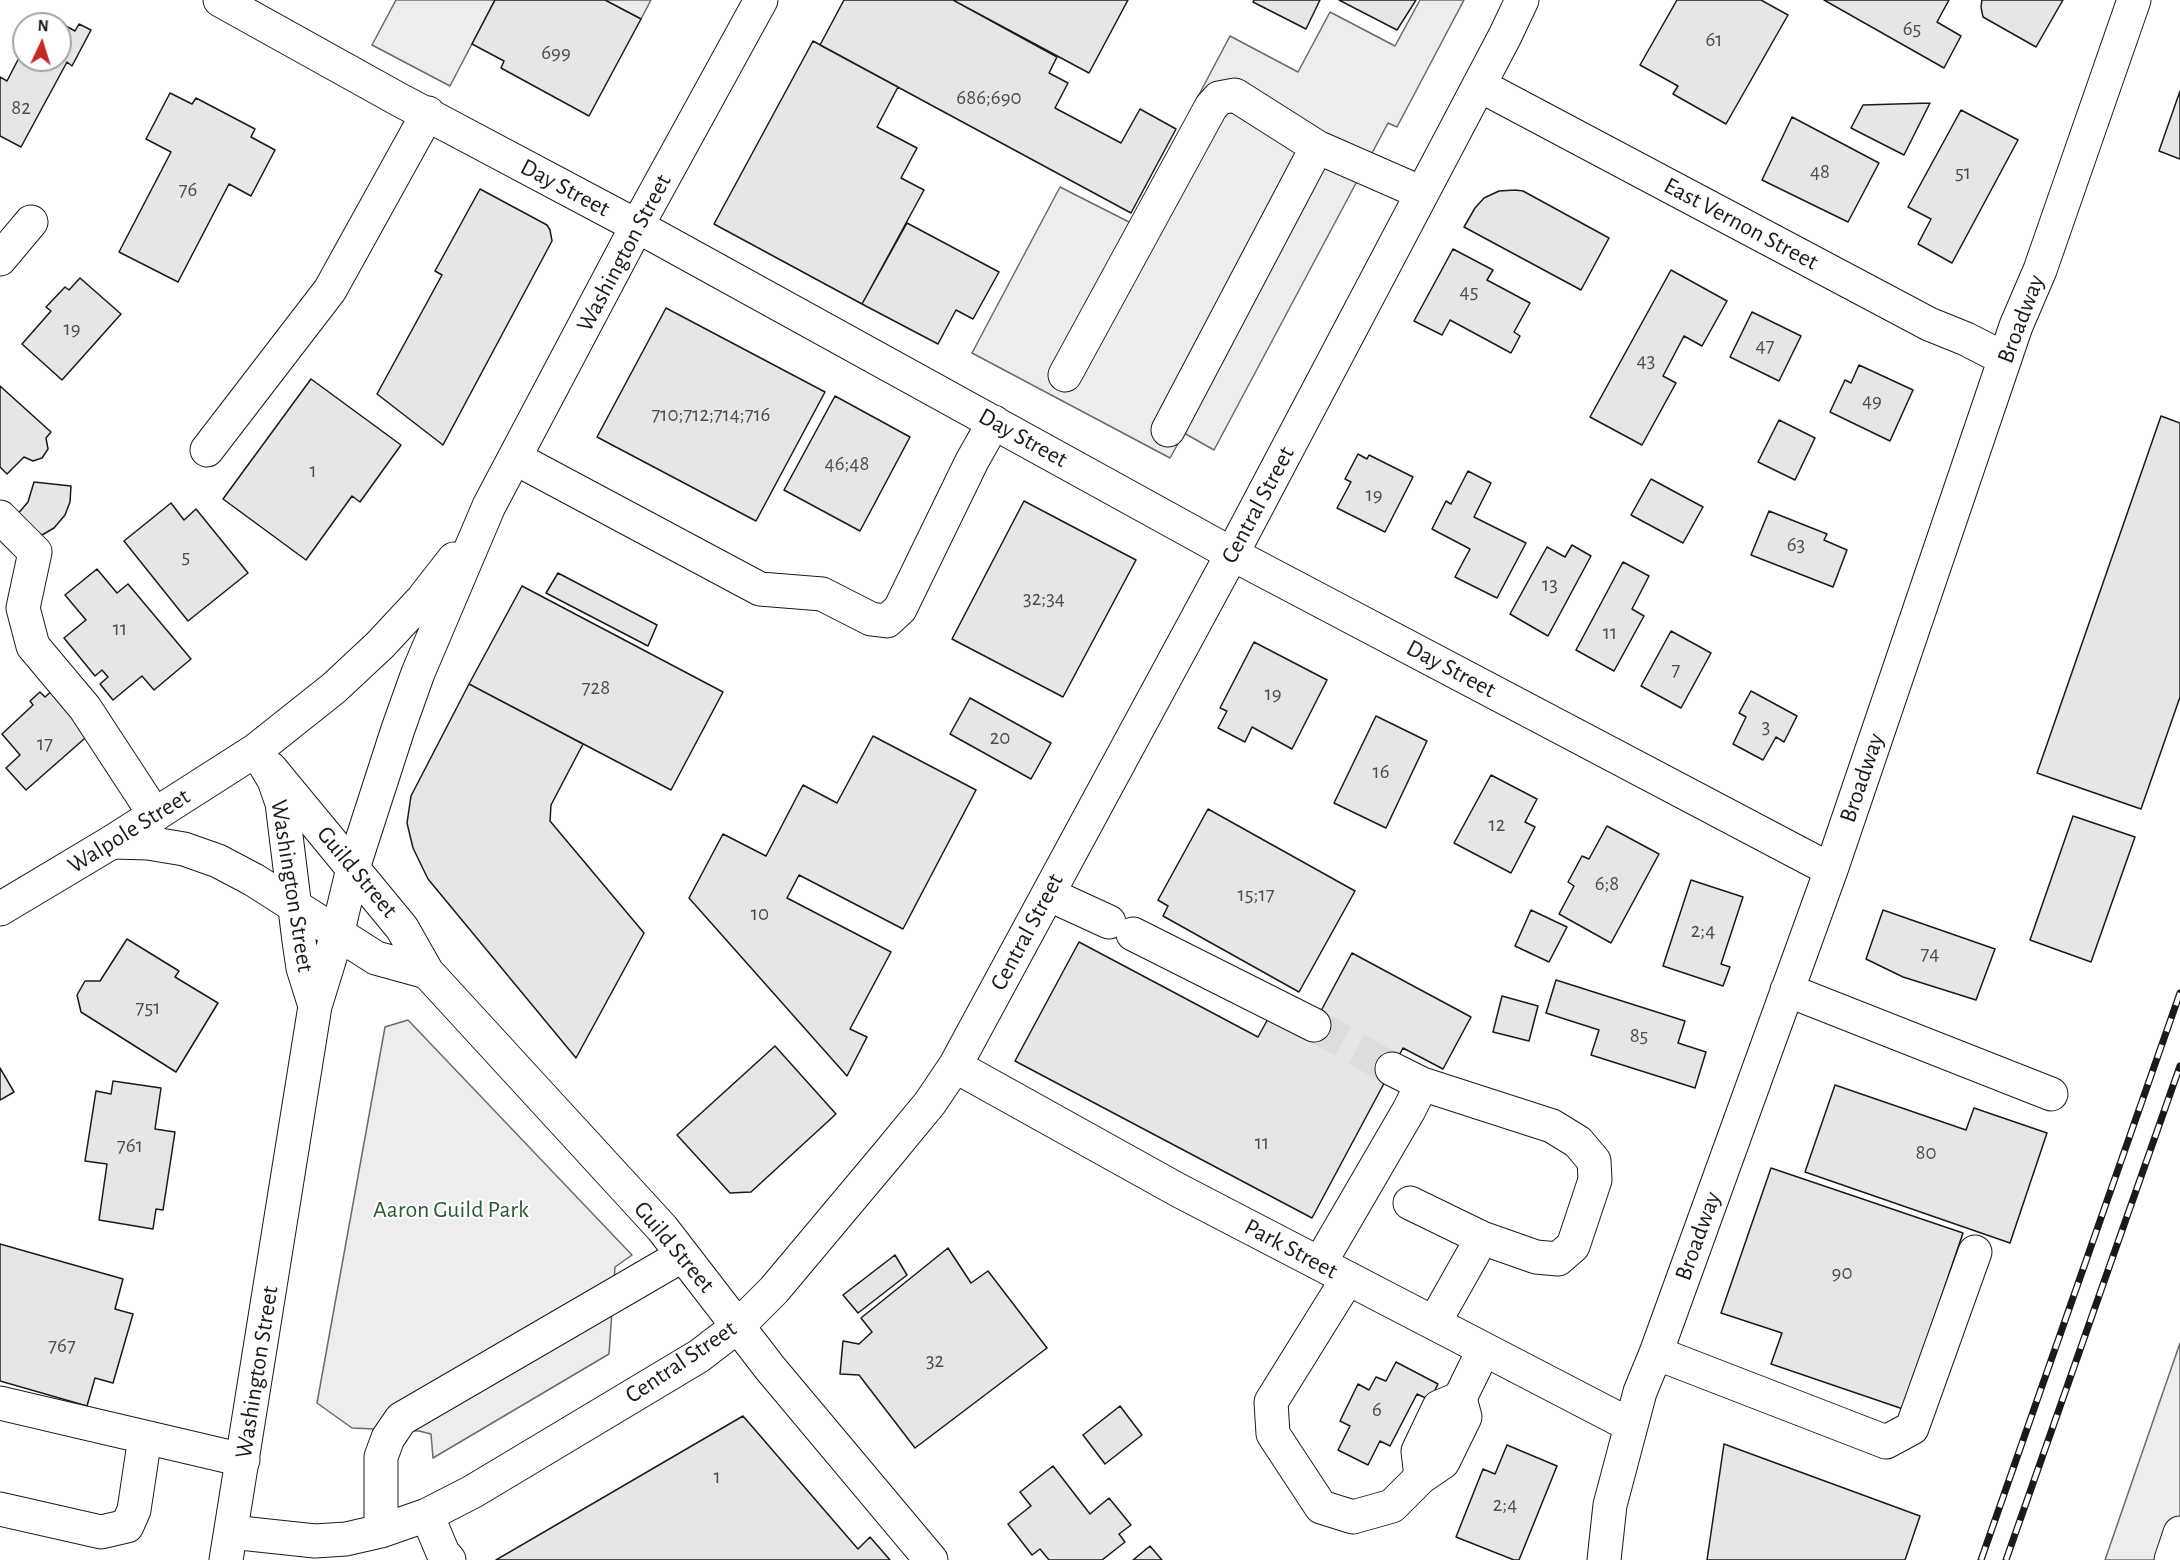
<!DOCTYPE html>
<style>
body{margin:0}
#map{position:relative;width:2180px;height:1560px;overflow:hidden;background:#fff;font-family:"Alegreya Sans",sans-serif}
canvas{display:block}
.north{position:absolute;left:12px;top:12px;width:60px;height:60px;box-sizing:border-box;background:#fff;border:2px solid #a3a3a3;border-radius:50%;rotate:4deg;font-size:16px;font-weight:700;line-height:24px;text-align:center;color:#1a1a1a}
.north::after{content:'';display:block;margin:auto;width:21px;height:27px;background:#c62828;clip-path:polygon(50% 0,100% 100%,50% 72%,0 100%)}
</style>
<div id="map">
<canvas width="2180" height="1560"></canvas>
<div class="north">N</div>
</div>
<script>
const c = document.querySelector('canvas').getContext('2d');
c.lineJoin = 'round';
function paint(path, color) { c.fillStyle = color; c.fill(path, 'evenodd'); }
const shape = rows => new Path2D(rows.map(r => 'M' + r).join(''));
function strokePath(path, color, width, dash) { c.strokeStyle = color; c.lineWidth = width; c.lineCap = dash ? 'butt' : 'round'; c.setLineDash(dash || []); c.stroke(path); }
function label(font, color, halo, rows, align = 'center') {
  c.font = font + ' "Alegreya Sans",sans-serif'; c.lineWidth = 4.5; c.setLineDash([]); c.textBaseline = 'middle'; c.strokeStyle = halo; c.fillStyle = color; for (const [text, x, y, turn = 0] of rows) {
    c.save(); c.translate(x, y); c.rotate((+turn || 0) * Math.PI / 180); c.textAlign = isNaN(turn) ? turn : align; if (halo) c.strokeText(text, 0, 0); c.fillText(text, 0, 0); c.restore();
  }
}
const built = shape([
 [396,0,495,0,450,86,372,45,396,0],
 [605,0,651,0,641,19,605,0],
 [1420,0,1464,0,1397,127,1388,123,1214,450,1184,433,1170,458,972,353,1060,187,1131,223,1230,36,1298,72,1330,12,1395,46,1420,0],
 [408,1020,632,1255,615,1267,609,1354,433,1458,431,1434,419,1431,352,1428,317,1403,385,1027,408,1020],
 [2180,1343,2180,1560,2105,1560,2180,1343]
]);
const building = shape([
 [495,0,605,0,641,19,589,116,501,68,504,61,472,44,495,0],
 [844,0,953,0,1057,57,1049,73,1068,83,1055,108,1121,143,1140,109,1176,129,1131,213,820,45,844,0],
 [953,0,1128,0,1089,73,953,0],
 [1254,0,1320,0,1306,29,1253,2,1254,0],
 [1339,0,1416,0,1397,30,1339,0],
 [1677,0,1761,0,1788,15,1726,124,1673,94,1678,86,1640,65,1677,0],
 [1824,0,1949,0,1937,22,1961,36,1944,68,1824,0],
 [2063,0,2036,47,1983,17,1981,7,1982,0,2063,0],
 [48,16,75,31,79,24,91,30,72,66,67,62,21,147,0,136,0,77,7,81,24,48,24,60,60,60,60,24,44,24,48,16],
 [813,41,898,87,877,127,917,148,901,178,924,190,862,304,714,224,813,41],
 [2180,91,2180,159,2159,151,2180,91],
 [170,93,192,104,196,98,255,129,251,137,275,150,251,196,229,184,178,282,119,252,171,152,146,139,170,93],
 [1930,103,1904,155,1851,128,1863,105,1930,103],
 [1961,110,2018,140,1952,263,1918,244,1931,219,1908,207,1961,110],
 [1792,117,1879,163,1848,222,1762,180,1792,117],
 [480,189,547,225,550,230,552,241,443,445,377,394,442,275,435,271,480,189],
 [1515,190,1523,191,1609,238,1581,290,1464,227,1475,208,1484,198,1499,191,1515,190],
 [907,223,999,272,973,319,956,310,938,344,862,304,907,223],
 [1453,249,1493,270,1487,280,1530,303,1514,332,1520,336,1511,353,1450,320,1442,335,1414,321,1453,249],
 [1671,270,1727,301,1702,346,1684,336,1663,376,1676,383,1642,445,1590,417,1671,270],
 [80,278,121,314,62,380,22,344,51,311,46,307,65,287,69,290,80,278],
 [666,308,825,392,756,521,597,437,666,308],
 [1752,312,1801,336,1779,381,1730,357,1752,312],
 [1859,365,1913,390,1890,441,1830,412,1845,380,1851,383,1859,365],
 [311,379,401,445,360,502,352,496,306,560,223,499,311,379],
 [0,386,51,432,46,438,48,449,42,458,33,461,24,457,7,474,0,467,0,386],
 [835,396,910,437,860,531,784,490,835,396],
 [2161,416,2180,423,2180,697,2141,809,2037,773,2161,416],
 [1779,420,1815,438,1795,480,1758,462,1779,420],
 [1358,454,1367,459,1369,455,1413,477,1385,532,1337,508,1351,482,1345,479,1358,454],
 [1468,471,1491,483,1474,517,1526,543,1497,598,1455,577,1470,549,1432,529,1446,501,1451,504,1468,471],
 [1651,479,1703,507,1683,543,1631,515,1651,479],
 [34,482,71,486,70,502,65,515,54,528,42,535,16,516,28,502,34,482],
 [1024,501,1136,560,1063,697,952,639,1024,501],
 [171,503,184,520,196,509,248,573,188,621,124,541,171,503],
 [1769,511,1827,534,1824,540,1847,550,1833,587,1751,555,1769,511],
 [1572,545,1591,556,1548,636,1510,614,1547,547,1565,557,1572,545],
 [1623,562,1649,576,1632,609,1644,616,1614,671,1576,650,1623,562],
 [97,569,117,593,128,584,191,659,154,690,142,676,113,700,100,684,108,677,102,670,95,676,64,638,86,620,65,595,97,569],
 [558,573,657,625,648,646,546,593,558,573],
 [522,586,723,692,671,790,469,684,522,586],
 [1671,631,1711,653,1681,708,1641,686,1671,631],
 [1254,642,1327,680,1292,749,1252,727,1245,742,1218,728,1227,711,1220,708,1254,642],
 [469,684,583,744,551,805,550,821,644,933,576,1058,428,879,413,848,407,823,411,796,469,684],
 [55,688,92,732,26,790,6,768,20,755,2,734,33,705,30,701,40,692,45,697,55,688],
 [1751,691,1797,716,1784,742,1776,737,1763,760,1733,744,1746,717,1739,713,1751,691],
 [970,698,1051,743,1031,779,950,734,970,698],
 [1376,716,1427,741,1386,828,1334,803,1376,716],
 [873,736,976,790,903,929,799,875,787,898,891,952,850,1029,867,1037,847,1076,689,898,723,834,766,856,803,785,837,803,873,736],
 [1491,775,1537,799,1525,822,1535,827,1511,873,1454,843,1491,775],
 [1208,809,1355,891,1299,992,1163,916,1168,906,1158,900,1208,809],
 [2073,816,2135,837,2091,962,2030,940,2073,816],
 [1607,826,1659,854,1611,943,1559,914,1574,886,1568,882,1582,856,1589,859,1607,826],
 [1691,880,1743,897,1721,964,1730,967,1723,986,1663,966,1691,880],
 [1531,910,1567,927,1549,962,1515,946,1531,910],
 [1883,910,1995,949,1976,1000,1903,977,1866,959,1883,910],
 [127,939,179,971,175,977,218,1003,176,1072,81,1012,77,995,85,981,100,981,127,939],
 [1079,942,1258,1037,1269,1017,1307,1037,1352,953,1471,1017,1443,1069,1403,1048,1312,1218,1015,1061,1079,942],
 [1556,980,1685,1021,1678,1043,1706,1052,1695,1088,1591,1055,1599,1030,1546,1013,1556,980],
 [1502,996,1538,1006,1529,1041,1493,1032,1502,996],
 [775,1046,836,1114,751,1192,730,1193,677,1135,775,1046],
 [0,1068,14,1092,0,1100,0,1068],
 [113,1081,161,1088,155,1129,175,1132,163,1210,156,1209,153,1229,99,1220,107,1164,85,1161,96,1091,111,1094,113,1081],
 [1835,1085,1966,1130,1974,1108,2047,1133,2010,1243,1805,1172,1835,1085],
 [1771,1168,1963,1233,1903,1409,1771,1364,1782,1333,1721,1313,1771,1168],
 [0,1244,123,1279,115,1309,133,1314,113,1383,95,1378,87,1406,0,1381,0,1244],
 [948,1248,971,1283,988,1271,1047,1348,915,1448,859,1375,840,1374,843,1341,859,1344,872,1332,861,1318,948,1248],
 [895,1255,907,1275,858,1313,843,1295,895,1255],
 [1396,1362,1438,1384,1430,1400,1417,1394,1390,1446,1380,1441,1368,1465,1338,1450,1350,1426,1340,1421,1358,1384,1369,1390,1376,1377,1386,1381,1396,1362],
 [1120,1406,1142,1435,1105,1464,1083,1435,1120,1406],
 [743,1416,858,1549,870,1537,890,1560,496,1560,743,1416],
 [1724,1444,1920,1516,1905,1560,1707,1560,1724,1444],
 [1507,1445,1557,1466,1519,1560,1514,1560,1456,1537,1483,1469,1495,1474,1507,1445],
 [1053,1466,1090,1514,1109,1498,1131,1525,1119,1534,1125,1542,1102,1560,1049,1560,1040,1549,1032,1555,1008,1524,1031,1506,1020,1492,1053,1466],
 [1150,1546,1162,1560,1133,1560,1150,1546]
]);
const minorTunnel = shape([
 [1314,1025,1392,1069]
]);
const minor = shape([
 [220,0,398,99,637,226,1232,554,1831,870],
 [1479,85,1929,324,1966,339,2005,359],
 [0,259,31,222],
 [1065,375,1211,107,1219,98,1235,95,1317,147,1422,193],
 [1168,430,1317,147],
 [207,450,330,290,428,113],
 [515,458,760,589,822,594,871,619,887,621,900,609,972,461,994,422],
 [0,517,35,552,23,608,33,646,85,708,155,815],
 [270,768,402,928,427,972,662,1228,770,1368,931,1560],
 [112,842,148,843,184,849,218,861,254,880,376,958,427,972],
 [1048,894,1109,922],
 [1133,934,1314,1025],
 [1787,990,2051,1094],
 [955,1066,1178,1190,1630,1425],
 [1392,1069,1422,1084,1552,1126,1578,1142,1594,1161,1595,1180,1573,1246,1558,1259,1536,1257,1482,1238,1434,1323],
 [1410,1203,1482,1238],
 [1320,1263,1409,1110,1422,1084],
 [1348,1278,1271,1402,1273,1434,1321,1507,1353,1517,1392,1506,1421,1477,1443,1462,1465,1417,1460,1398,1439,1407,1418,1451,1421,1477],
 [1656,1353,1886,1442,1912,1428,1975,1252],
 [1460,1398,1484,1349],
 [0,1403,243,1460],
 [0,1509,101,1532,127,1526,134,1510,145,1437],
 [427,1515,443,1553,449,1560],
 [381,1531,381,1457,388,1438,401,1419,683,1255],
 [231,1532,315,1541,346,1539,381,1531,427,1515,472,1492,699,1356,738,1326,774,1290,888,1154,930,1103,955,1066,1232,554,1505,36,1522,0],
 [1604,1560,1610,1505,1640,1392,1656,1353,1831,870,2016,326,2040,270,2134,0],
 [2171,1560,2180,1533]
]);
const major = shape([
 [256,750,274,780,282,803,299,941,303,968,315,1006],
 [0,909,112,842,256,750,334,688,380,645,422,600,454,559],
 [226,1560,315,1006,337,935,353,868,398,729,418,673,489,506,637,226,761,0]
]);
const rail = shape([
 [1981,1560,2180,993],
 [2006,1560,2180,1066]
]);
const numberNames = [
 ["65",1912,29],
 ["61",1714,40],
 ["699",556,53],
 ["686;690",989,98],
 ["82",21,108],
 ["48",1820,172],
 ["51",1963,173],
 ["76",188,190],
 ["45",1469,292],
 ["19",72,329],
 ["47",1765,346],
 ["43",1646,361],
 ["49",1872,401],
 ["710;712;714;716",711,415],
 ["46;48",847,464],
 ["1",313,471],
 ["19",1374,495],
 ["63",1796,545],
 ["5",186,557],
 ["13",1550,585],
 ["32;34",1044,599],
 ["11",120,629],
 ["11",1610,633],
 ["7",1676,670],
 ["728",596,688],
 ["19",1273,694],
 ["3",1766,727],
 ["20",1000,738],
 ["17",45,744],
 ["16",1381,772],
 ["12",1497,825],
 ["6;8",1607,884],
 ["15;17",1256,895],
 ["10",760,914],
 ["2;4",1703,931],
 ["74",1930,954],
 ["751",148,1008],
 ["85",1639,1036],
 ["11",1262,1143],
 ["761",130,1146],
 ["80",1926,1153],
 ["90",1842,1273],
 ["767",62,1346],
 ["32",935,1361],
 ["6",1377,1410],
 ["1",717,1477],
 ["2;4",1505,1505]
];
const streetNames = [
 ["Day Street",565,188,28],
 ["East Vernon Street",1741,224,28],
 ["Washington Street",624,253,-62],
 ["Broadway",2021,319,-69],
 ["Day Street",1023,438,29],
 ["Central Street",1258,505,-62],
 ["Day Street",1451,669,28],
 ["Broadway",1862,778,-71],
 ["Walpole Street",129,831,-32],
 ["Guild Street",357,872,50],
 ["Washington Street",292,886,81],
 ["Central Street",1027,932,-62],
 ["Broadway",1698,1236,-70],
 ["Guild Street",674,1247,50],
 ["Park Street",1291,1249,28],
 ["Central Street",681,1362,-34],
 ["Washington Street",257,1372,-81]
];
const parkNames = [
 ["Aaron Guild Park",451,1210]
];
paint(built, '#ededed');
strokePath(built, '#6a6a6a', 1.5);
paint(building, '#e6e6e6');
strokePath(building, '#1a1a1a', 1.5);
strokePath(minorTunnel, '#ddd', 33, [33, 16]);
strokePath(minor, '#1a1a1a', 35);
strokePath(major, '#1a1a1a', 35);
strokePath(minor, '#fff', 33);
strokePath(major, '#fff', 33);
strokePath(rail, '#1a1a1a', 7);
strokePath(rail, '#fff', 4.5, [14]);
label('21px', '#4d4d4d', null, numberNames);
label('24px', '#1a1a1a', '#fff', streetNames);
label('24px', '#2b5a34', '#fff', parkNames);
</script>
